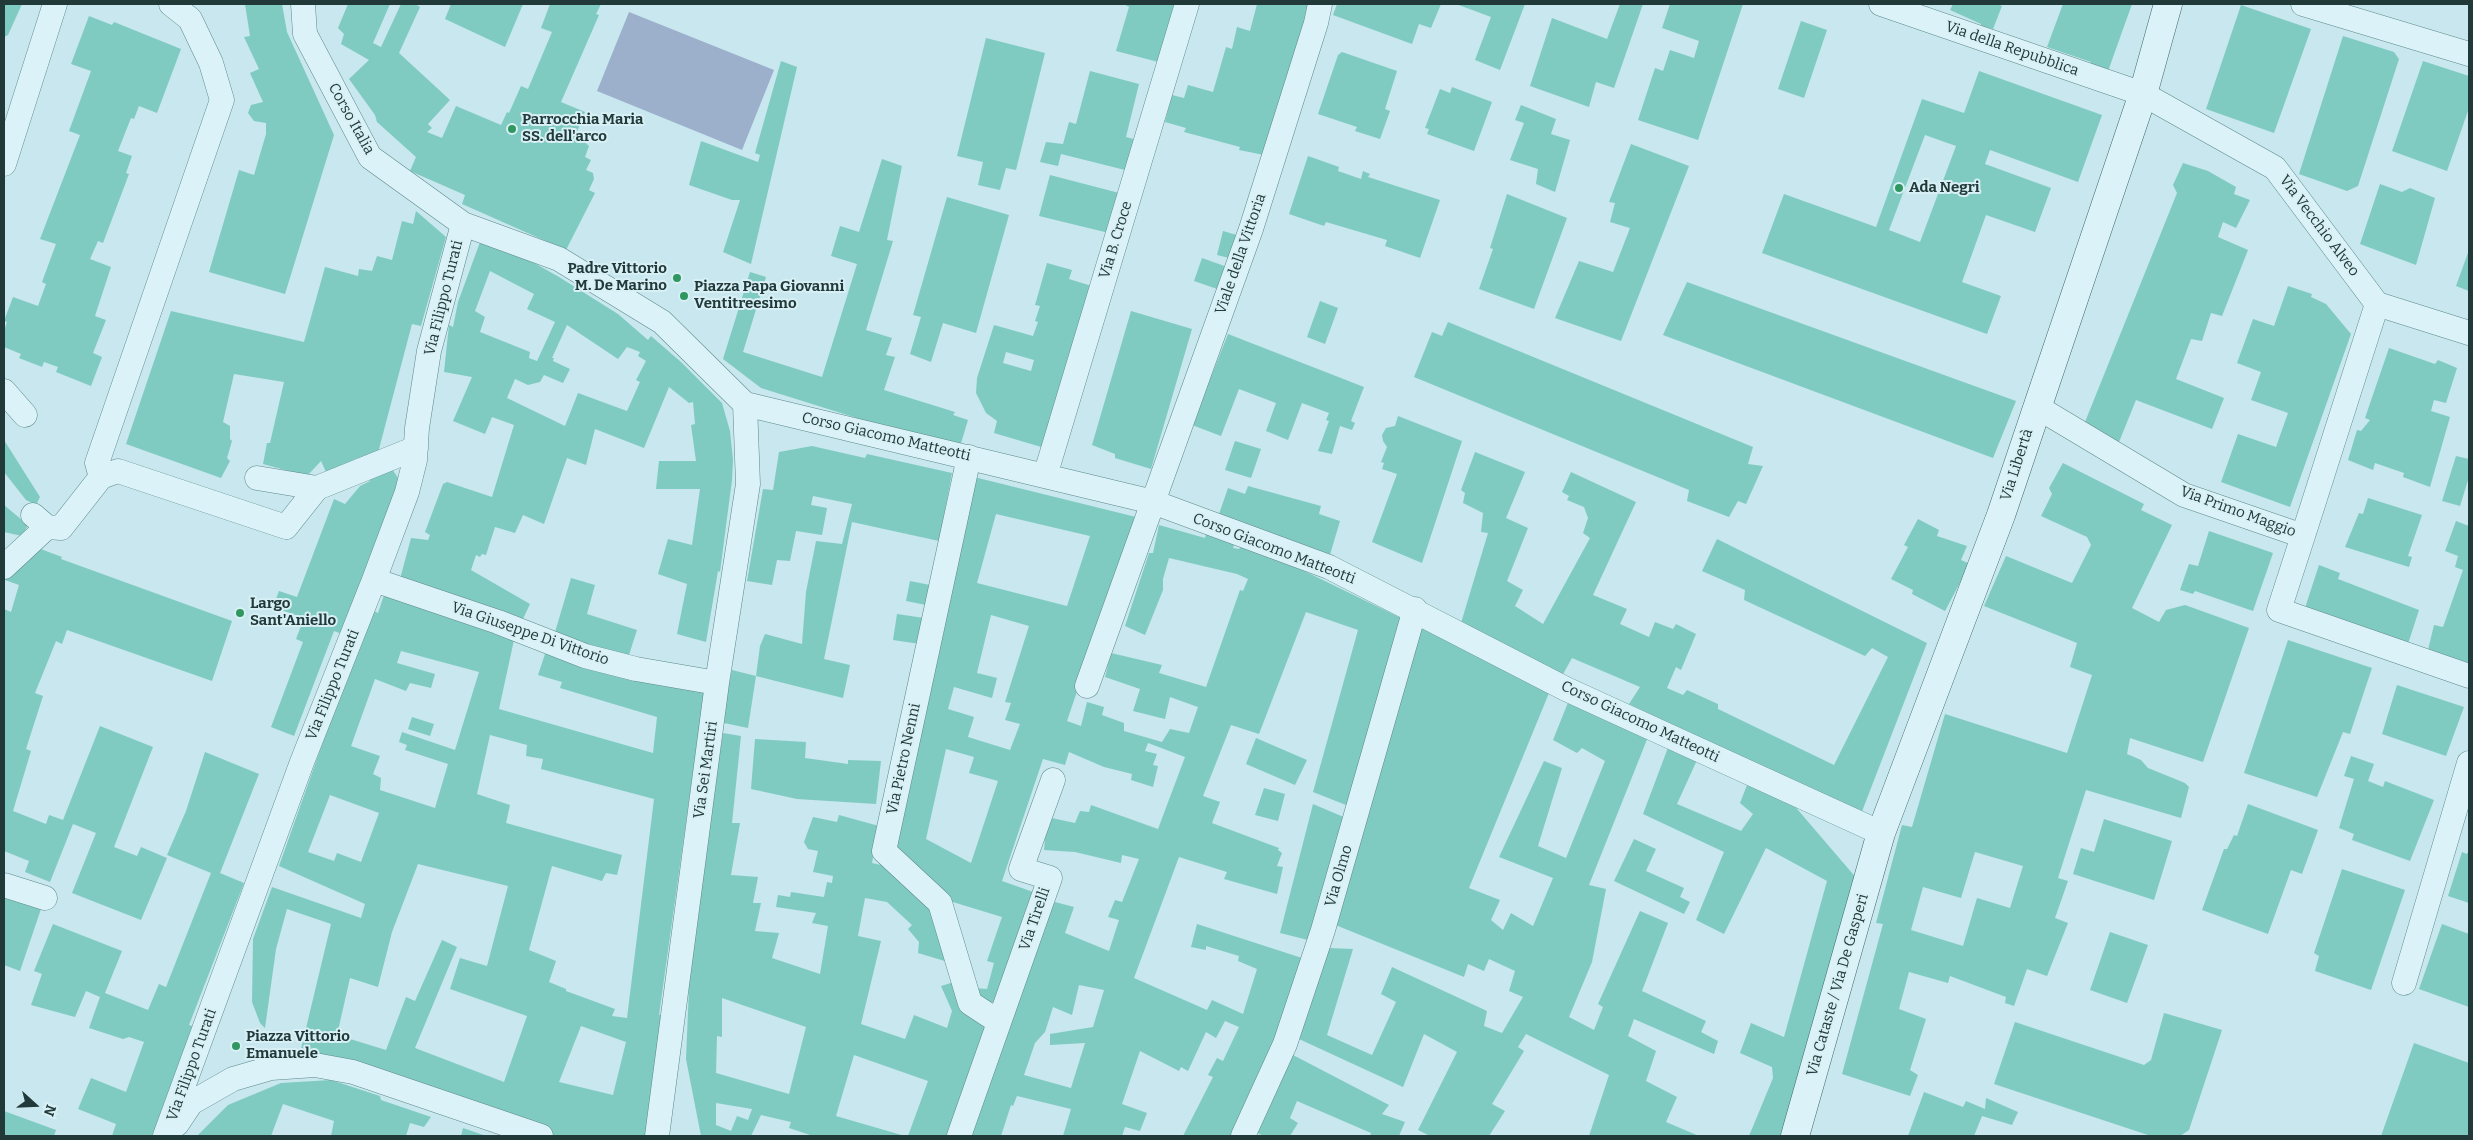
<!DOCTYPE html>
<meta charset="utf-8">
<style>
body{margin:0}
#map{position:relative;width:2473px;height:1140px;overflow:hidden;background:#c8e7ee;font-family:Bitter,serif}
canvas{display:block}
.frame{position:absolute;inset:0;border:5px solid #213a39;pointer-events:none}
.north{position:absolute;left:10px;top:1080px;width:50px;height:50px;-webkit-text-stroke:4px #d8f0f5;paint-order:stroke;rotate:110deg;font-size:14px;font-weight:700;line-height:20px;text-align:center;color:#213a39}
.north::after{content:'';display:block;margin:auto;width:18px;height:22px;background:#213a39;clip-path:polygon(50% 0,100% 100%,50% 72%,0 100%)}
</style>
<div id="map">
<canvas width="2473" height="1140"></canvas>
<div class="frame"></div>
<div class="north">N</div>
</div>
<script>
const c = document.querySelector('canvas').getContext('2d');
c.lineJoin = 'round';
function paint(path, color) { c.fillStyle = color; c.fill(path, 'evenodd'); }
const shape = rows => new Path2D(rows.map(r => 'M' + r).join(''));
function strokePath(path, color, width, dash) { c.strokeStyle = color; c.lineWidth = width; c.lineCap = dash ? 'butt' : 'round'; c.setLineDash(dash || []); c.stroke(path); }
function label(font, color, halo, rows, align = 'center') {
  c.font = font + ' Bitter,serif'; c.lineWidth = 4; c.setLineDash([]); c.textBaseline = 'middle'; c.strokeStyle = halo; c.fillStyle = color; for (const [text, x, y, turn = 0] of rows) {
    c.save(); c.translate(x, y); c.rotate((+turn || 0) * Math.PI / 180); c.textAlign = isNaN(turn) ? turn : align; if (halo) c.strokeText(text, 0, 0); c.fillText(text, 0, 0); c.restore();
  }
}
const green = shape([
 [629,12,774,70,742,150,597,91]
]);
const building = shape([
 [4,4,22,4,8,35,4,37],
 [245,4,282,4,287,32,334,135,285,294,209,272,239,170,254,175,266,134,266,123,254,121,248,113,251,105,263,102,250,73,259,69,244,37,250,36],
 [348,4,390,4,373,43,381,47,401,4,415,4,420,7,399,53,450,100,428,124,432,128,427,132,442,138,456,106,501,125,507,112,509,113,521,86,528,89,552,32,541,28,550,4,601,4,596,14,599,15,561,102,585,112,576,134,589,146,585,157,591,160,586,170,593,173,594,179,589,190,595,193,566,250,462,204,465,195,410,171,416,157,377,122,375,115,349,79,369,60,341,44,344,34,338,28],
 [451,4,523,4,505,47,445,19],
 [1124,4,1186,4,1166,64,1116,51,1129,7],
 [1257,4,1311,4,1269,156,1239,150,1240,147,1184,132,1186,128,1165,122,1172,95,1184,98,1188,85,1213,92,1226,47,1232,49,1237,27,1250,31],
 [1337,4,1441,4,1431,28,1419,24,1412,44,1333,15],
 [1456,4,1525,4,1500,70,1475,60,1491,17],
 [1620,4,1643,4,1614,88,1596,82,1589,107,1530,86,1552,18,1607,39],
 [1670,4,1743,4,1698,140,1638,120,1655,68,1663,71,1670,50,1694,58,1699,41,1662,28],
 [1953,4,1996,4,2002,6,1993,29,1981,26,1981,24,1950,10],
 [2063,4,2132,4,2107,74,2089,68,2091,62,2047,47],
 [2241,5,2311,29,2274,133,2206,109],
 [89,16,112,25,114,22,181,49,157,113,139,106,134,119,131,118,118,151,132,156,126,173,129,174,103,243,98,241,90,259,111,267,95,316,106,320,93,353,102,357,91,386,56,372,58,367,44,362,42,367,19,358,21,354,4,347,4,331,7,322,4,321,13,297,38,306,46,284,42,282,56,244,40,239,80,135,69,131,91,71,71,64],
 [1801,21,1827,30,1804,98,1778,89],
 [2343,36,2394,52,2399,59,2358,186,2347,191,2299,174],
 [986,38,1045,53,1016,170,1006,168,1000,190,978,185,983,162,957,156],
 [1342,52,1397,71,1385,109,1390,111,1380,139,1355,131,1357,127,1318,114,1338,55],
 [781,61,797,67,751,264,723,252,740,200,732,200,689,185,701,141,758,162,760,155,755,153],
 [2423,61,2469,76,2469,108,2447,171,2392,151],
 [1090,71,1139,84,1126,137,1141,141,1133,172,1061,154,1058,166,1040,162,1046,142,1063,144,1069,122,1076,124],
 [1979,71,2102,115,2078,182,1990,150,1985,164,2051,188,2035,232,1986,215,1962,282,2001,296,1987,334,1762,253,1784,194,1876,227,1922,99,1964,113],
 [1925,135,1956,146,1920,242,1889,230],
 [1452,87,1492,102,1474,151,1427,134,1429,129,1425,128,1440,89,1450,93],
 [1521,105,1556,119,1551,134,1570,140,1555,192,1536,184,1538,169,1510,160,1524,123,1515,120],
 [1631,144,1689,166,1621,341,1555,318,1579,261,1613,272,1630,228,1610,222,1615,203,1609,202],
 [1308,156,1339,167,1338,171,1361,179,1363,171,1370,174,1368,177,1440,200,1420,258,1385,246,1387,240,1326,222,1324,226,1289,214],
 [882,159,902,166,887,240,893,241,866,330,892,338,886,355,895,357,884,390,955,412,953,415,968,420,959,450,761,388,723,359,750,272,766,277,743,352,822,377,857,264,831,256,840,226,859,232],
 [2183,163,2208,171,2236,187,2234,194,2250,200,2236,228,2223,222,2218,237,2248,250,2222,316,2211,313,2202,341,2191,339,2176,379,2224,398,2212,429,2136,400,2119,442,2085,422,2177,193,2173,185],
 [1050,175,1123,194,1113,234,1039,216],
 [2380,184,2402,192,2410,188,2435,198,2416,265,2360,244],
 [1507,194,1567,218,1534,309,1479,289,1493,249,1490,248],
 [947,197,1009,215,976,333,943,323,931,362,910,354,921,317,913,315],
 [416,211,446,237,421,326,412,324,379,449,400,481,342,634,334,631,294,736,271,727,303,642,296,639,304,618,273,607,279,591,297,597,334,499,345,504,360,486,370,481,358,458,326,472,321,461,307,476,263,464,267,443,270,443,284,382,234,374,223,422,230,426,230,439,232,441,227,458,230,461,221,478,126,444,171,311,304,342,325,267,358,276,359,269,372,271,377,256,392,260,402,221,413,224],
 [1223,231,1240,236,1233,259,1217,255],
 [483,234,559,277,618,314,648,340,651,336,681,362,722,403,730,431,733,460,732,480,720,572,718,571,706,642,677,634,687,584,658,574,668,539,692,545,700,489,656,489,659,461,696,461,691,425,695,424,693,402,689,403,669,387,644,448,595,429,586,465,567,458,544,524,523,515,515,533,495,527,486,555,482,554,480,557,476,555,471,570,530,604,522,621,400,579,411,538,428,540,430,535,425,532,443,484,447,482,492,497,514,425,492,417,485,434,453,421,472,377,444,372,449,325,453,327,458,302],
 [490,271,534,294,527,309,555,322,537,361,529,358,530,352,480,332,485,317,475,311],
 [567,325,618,359,627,347,640,352,638,356,646,361,636,380,640,382,627,411,578,393,565,426,507,398,515,379,528,385,540,382,544,375,563,383,570,369,553,361,554,358,552,358],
 [2469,250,2469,291,2456,286],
 [1202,258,1230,268,1223,291,1194,281],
 [1047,263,1072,270,1069,279,1095,287,1048,449,994,433,997,421,986,413,976,393,977,378,994,325,1033,336,1038,322,1035,321,1040,306,1035,305],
 [1006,352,1034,360,1031,371,1003,363],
 [1687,282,2016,401,1993,458,1663,335],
 [2288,286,2312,294,2311,297,2326,304,2351,334,2290,507,2221,482,2238,434,2276,447,2288,413,2251,400,2261,372,2237,363,2253,319,2274,326],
 [1320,301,1338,308,1325,344,1307,337],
 [1131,311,1192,329,1151,469,1115,458,1115,454,1092,445],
 [1448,322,1753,447,1748,464,1763,466,1746,504,1738,501,1729,517,1687,501,1689,490,1414,377,1432,332,1442,336],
 [1228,334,1364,387,1351,421,1355,423,1352,430,1340,426,1332,454,1318,451,1329,421,1326,420,1329,413,1302,403,1288,440,1266,431,1276,403,1239,389,1221,436,1192,425],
 [2389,348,2435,364,2438,360,2457,368,2446,403,2434,400,2431,411,2450,417,2430,487,2403,477,2404,473,2375,463,2373,470,2348,460,2357,430,2361,431,2370,420,2365,418],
 [1398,416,1462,441,1422,563,1372,542,1397,474,1382,469,1384,463,1381,462,1387,447,1383,441,1382,435,1386,428,1395,426],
 [4,440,40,497,36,505,26,500,4,472],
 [1235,441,1261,449,1251,478,1225,470],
 [812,446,865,458,867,454,952,473,939,541,852,522,824,659,850,665,843,698,756,676,748,728,724,723,725,712,723,712,732,670,756,676,760,646,765,634,802,644,806,592,816,541,842,544,852,504,813,496,811,505,827,508,822,535,796,531,790,561,777,560,772,585,747,581,763,489,773,490,779,452],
 [1475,452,1525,472,1506,518,1528,528,1507,581,1523,590,1515,606,1543,624,1590,538,1583,533,1588,518,1584,507,1567,500,1569,496,1562,492,1571,472,1636,502,1593,595,1627,609,1620,624,1649,637,1655,622,1673,629,1676,624,1696,634,1681,670,1676,667,1667,688,1683,695,1687,690,1718,704,1718,709,1834,765,1888,657,1872,648,1865,656,1744,600,1745,590,1702,571,1717,539,1927,643,1861,814,1629,704,1640,687,1572,658,1562,676,1461,623,1488,533,1481,532,1483,513,1463,503,1465,493,1461,490],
 [2456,456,2469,459,2469,477,2460,506,2442,501],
 [2063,463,2144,504,2141,510,2172,525,2132,608,2159,622,2166,610,2185,605,2249,628,2203,762,2130,738,2127,754,2141,760,2148,768,2185,783,2189,787,2181,818,2086,790,2058,878,2068,881,2055,918,2068,923,2047,976,2027,969,2014,1006,2005,1003,2006,997,1950,976,1948,983,1909,972,1899,1009,1926,1019,1910,1070,1918,1075,1910,1096,1842,1074,1883,924,1876,923,1902,825,1912,827,1945,714,2067,753,2092,675,2070,667,2077,643,1984,606,2006,556,2072,583,2091,545,2087,537,2041,516,2052,494,2049,488],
 [1975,852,2023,866,2010,908,1977,898,1963,946,1911,930,1923,887,1961,898],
 [974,477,1136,517,1067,721,1081,726,1087,702,1104,707,1102,715,1124,723,1124,731,1162,742,1170,729,1189,733,1198,707,1170,697,1165,719,1133,711,1140,689,1105,677,1111,653,1162,665,1159,673,1206,687,1240,590,1243,591,1248,579,1237,574,1169,558,1163,579,1163,590,1145,635,1125,626,1149,553,1153,553,1159,525,1205,538,1206,534,1235,543,1233,548,1239,549,1241,546,1294,566,1403,619,1351,807,1313,792,1358,630,1306,612,1259,734,1231,725,1203,796,1220,802,1212,823,1279,848,1278,850,1282,853,1277,866,1283,867,1277,894,1224,879,1227,872,1179,857,1134,978,1207,1010,1212,1000,1243,1014,1257,969,1238,961,1239,956,1206,946,1206,950,1191,947,1197,924,1302,958,1280,1031,1231,1136,1183,1136,1213,1077,1208,1075,1217,1058,1223,1061,1239,1027,1225,1021,1216,1038,1206,1032,1188,1071,1181,1067,1179,1071,1140,1051,1122,1104,1147,1113,1140,1131,1125,1127,1122,1136,1063,1136,1071,1109,1017,1096,1013,1106,1011,1105,1001,1136,969,1136,1041,923,1055,902,1074,907,1065,933,1109,951,1119,920,1108,917,1115,900,1122,902,1139,859,1122,855,1121,863,1075,852,1044,850,1047,817,1075,823,1080,811,1089,812,1091,805,1158,829,1185,757,1148,743,1145,751,1157,754,1153,765,1158,766,1153,787,1131,780,1132,774,1104,767,1069,752,1065,765,1043,759,1002,881,1039,894,1000,1002,979,1002,974,988,987,989,994,963,987,961,1002,917,943,899,894,851],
 [996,514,1090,536,1067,606,977,583],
 [991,615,1029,626,1005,702,1011,703,1005,720,1020,724,1010,750,968,737,974,717,948,709,954,687,992,698,997,678,977,673],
 [946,749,974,757,969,773,998,781,971,863,926,839],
 [1079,985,1104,990,1093,1027,1050,1034,1050,1045,1085,1043,1071,1088,1024,1075,1035,1043,1045,1032,1053,1007,1072,1015],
 [1248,486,1321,506,1319,514,1340,521,1329,558,1219,514,1228,488,1245,494],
 [2368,498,2422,515,2408,556,2412,557,2409,567,2345,547,2359,513,2363,514],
 [4,505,28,525,22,536,4,532],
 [1918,519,1939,530,1937,536,1967,546,1961,560,1970,564,1945,611,1912,594,1913,590,1891,579,1908,547,1904,545],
 [2456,521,2469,526,2469,667,2427,654,2434,625,2443,627,2463,570,2455,567,2458,556,2445,551],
 [2209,531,2273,553,2253,611,2195,591,2193,594,2180,590,2189,564,2198,566],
 [30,545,62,557,61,559,232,621,212,681,67,630,62,644,56,641,35,693,43,696,26,749,31,751,13,811,46,824,49,815,63,820,100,726,153,747,114,847,137,856,141,847,167,858,141,920,72,893,96,833,73,824,50,882,25,872,29,861,4,851,4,609,11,612,19,585,5,580,11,568],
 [2319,565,2340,573,2338,579,2419,610,2407,647,2304,611],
 [571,578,595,585,587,614,637,630,627,661,553,639],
 [910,581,930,585,926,605,906,601],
 [384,595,408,604,412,601,514,640,499,709,653,753,657,717,560,688,562,682,538,675,546,651,704,693,659,1015,663,1015,650,1136,552,1136,492,1111,301,1049,331,924,287,909,276,949,265,1028,260,1023,252,1002,253,939,272,887,361,918,365,904,279,866,335,708,374,611,378,613],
 [401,651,479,672,455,750,402,732,399,742,407,745,405,750,448,764,435,808,380,790,381,778,373,774,380,756,351,746,375,679,406,691,410,683,431,688,435,674,397,663],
 [490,735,527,745,526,756,543,759,541,769,654,799,627,1018,612,1016,615,1009,566,991,566,989,549,982,556,961,529,950,552,866,602,881,606,873,617,875,622,855,506,823,510,805,477,794],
 [330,795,379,813,361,862,337,853,334,861,308,852],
 [418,864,508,886,487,966,460,958,450,989,527,1016,504,1082,415,1048,457,947,442,940,415,1001,406,997,386,1050,337,1035,350,978,378,987,392,932],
 [581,1026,626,1042,613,1095,559,1082],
 [897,614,924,618,920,644,893,640],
 [1421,626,1549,693,1469,888,1500,900,1491,920,1503,930,1511,913,1533,926,1553,878,1499,857,1544,761,1562,768,1538,846,1566,858,1605,761,1582,748,1577,753,1553,740,1569,700,1648,737,1589,885,1606,889,1592,962,1569,1017,1594,1030,1603,1007,1598,1004,1640,911,1668,923,1642,991,1706,1021,1701,1032,1718,1041,1714,1054,1634,1019,1628,1036,1656,1051,1646,1081,1677,1097,1666,1122,1699,1136,1589,1136,1609,1075,1526,1034,1518,1047,1524,1051,1492,1104,1505,1111,1489,1136,1430,1136,1418,1130,1457,1052,1424,1034,1403,1087,1299,1039,1329,948,1353,949,1327,1035,1372,1055,1396,1002,1381,994,1392,967,1487,1011,1484,1026,1502,1033,1523,997,1509,991,1515,971,1489,959,1484,971,1468,964,1464,977,1333,924],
 [2288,640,2372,668,2350,734,2343,732,2317,797,2244,773],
 [2397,685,2464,707,2446,756,2382,734],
 [412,717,434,724,430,736,408,729],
 [723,733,741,736,732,823,740,823,731,875,758,877,753,903,761,903,755,931,779,933,772,958,820,974,828,926,812,923,816,913,776,907,778,895,790,897,791,892,824,897,827,882,832,883,833,876,813,872,818,851,808,849,804,842,813,817,837,822,839,815,879,826,872,863,899,869,932,904,948,962,918,953,919,942,908,929,912,925,887,902,865,898,858,936,881,941,861,1024,905,1039,914,1015,947,1028,952,1011,941,986,954,982,987,1024,948,1136,908,1136,928,1081,854,1055,836,1116,905,1136,813,1136,789,1128,791,1122,761,1115,751,1136,701,1136,686,1059,691,940],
 [722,998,806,1027,789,1094,716,1073,717,1036,722,1037],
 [716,1103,752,1109,748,1120,737,1116,731,1131,716,1125],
 [1256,738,1307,760,1295,785,1246,764],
 [755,739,806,742,805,758,848,764,848,760,881,761,876,804,797,799,751,789],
 [1669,745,1697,760,1677,804,1741,831,1753,814,1740,803,1747,785,1792,803,1858,880,1783,1136,1749,1136,1773,1078,1772,1067,1740,1053,1751,1023,1784,1037,1827,881,1766,848,1724,934,1696,920,1724,852,1643,814],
 [205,752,259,774,220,873,244,883,189,1025,195,1027,152,1136,112,1136,116,1124,78,1109,91,1078,126,1092,144,1042,129,1037,123,1039,89,1028,100,997,86,991,75,1017,31,1005,42,974,34,971,53,924,122,951,105,993,148,1010,159,984,166,987,211,873,167,855,186,811],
 [2351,756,2374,764,2368,781,2383,787,2385,781,2434,800,2410,861,2352,840,2354,834,2339,828,2354,779,2344,776],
 [1264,788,1285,794,1278,821,1255,815],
 [1313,804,1346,818,1308,940,1280,933],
 [2248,804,2318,830,2302,874,2291,870,2268,934,2202,910,2224,849,2227,849,2234,835,2237,836],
 [2104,819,2172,841,2154,900,2073,874,2081,848,2094,852],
 [1634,839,1656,849,1646,871,1684,888,1680,897,1690,902,1684,914,1614,881],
 [2469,850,2469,903,2448,896,2462,852,2467,854],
 [2342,869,2405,890,2371,990,2315,971,2319,956,2314,953],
 [4,893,42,906,20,971,4,965],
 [2442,924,2469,934,2469,1007,2419,989],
 [2110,932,2148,945,2127,1003,2090,990],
 [2164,1013,2222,1030,2189,1130,2180,1136,2151,1136,1994,1084,2015,1022,2144,1065,2151,1060],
 [2414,1043,2469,1063,2469,1136,2381,1136],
 [1293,1055,1389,1105,1382,1114,1405,1122,1399,1136,1370,1136,1371,1133,1297,1101,1290,1118,1298,1123,1290,1136,1263,1136,1256,1132],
 [331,1080,380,1096,381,1100,431,1117,424,1127,410,1123,406,1136,331,1136,334,1121,283,1104,271,1136,197,1136,228,1105,281,1083],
 [1924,1092,1963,1107,1966,1101,1985,1109,1986,1098,2018,1112,2012,1125,1982,1116,1974,1136,1908,1136],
 [4,1111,56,1130,54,1136,4,1136],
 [463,1128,486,1136,461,1136]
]);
const street = shape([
 [303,4,305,34,370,157,463,224,559,259,662,322,745,404],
 [1881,4,2143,94,2275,168,2377,304,2469,333],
 [2303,4,2469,54],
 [4,164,55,4],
 [4,391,25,415],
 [745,404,1153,502,1329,567,1566,689,1881,833],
 [2037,407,2184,495,2303,536,2279,610,2469,676],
 [969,457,884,851,940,903,970,1003,999,1022],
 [1045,476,1187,4],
 [101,477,97,463,222,100,211,63,190,19,171,4],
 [257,478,317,488,416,448],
 [33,515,47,527,61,528,101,477,118,471,286,527,317,488],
 [2303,536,2377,304],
 [4,567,47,527],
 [374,580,498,622,585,656,636,669,717,683],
 [1087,686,1251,229,1316,23,1320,4],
 [4,885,45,898],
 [2404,983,2469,763],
 [177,1124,191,1103,233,1079,271,1068,315,1065,353,1072,541,1136],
 [165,1136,302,762,374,580,407,492,415,460,417,428,429,351,463,224],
 [657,1136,717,683,748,484,745,404],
 [959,1136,1050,878,1021,869,1053,780],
 [1243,1136,1285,1044,1323,930,1415,609]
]);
const secondary = shape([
 [1795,1136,1881,833,2001,515,2143,94,2168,4]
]);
const markers = [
 [512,129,5,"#2f975f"],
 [1899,188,5,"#2f975f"],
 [677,278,5,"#2f975f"],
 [684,296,5,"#2f975f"],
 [240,613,5,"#2f975f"],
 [236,1046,5,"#2f975f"]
];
const streetNames = [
 ["Via della Repubblica",2012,49,19],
 ["Corso Italia",351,119,61],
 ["Via Vecchio Alveo",2319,226,53],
 ["Via B. Croce",1116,240,-73],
 ["Viale della Vittoria",1241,254,-71],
 ["Via Filippo Turati",444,298,-76],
 ["Corso Giacomo Matteotti",886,437,13],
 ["Via Libertà",2017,465,-72],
 ["Via Primo Maggio",2238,512,20],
 ["Corso Giacomo Matteotti",1274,549,21],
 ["Via Giuseppe Di Vittorio",530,634,19],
 ["Via Filippo Turati",333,685,-68],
 ["Corso Giacomo Matteotti",1640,722,25],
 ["Via Pietro Nenni",904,759,-78],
 ["Via Sei Martiri",706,770,-82],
 ["Via Olmo",1339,876,-74],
 ["Via Tirelli",1035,919,-71],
 ["Via Cataste / Via De Gasperi",1838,985,-74],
 ["Via Filippo Turati",192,1065,-70]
];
const poiNames = [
 ["Parrocchia Maria",522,120],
 ["SS. dell'arco",522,137],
 ["Ada Negri",1909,188],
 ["Padre Vittorio",667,269,"right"],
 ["M. De Marino",667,286,"right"],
 ["Piazza Papa Giovanni",694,287],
 ["Ventitreesimo",694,304],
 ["Largo",250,604],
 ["Sant'Aniello",250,621],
 ["Piazza Vittorio",246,1037],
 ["Emanuele",246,1054]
];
paint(green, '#9cb0cc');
paint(building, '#7fcbc2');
strokePath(street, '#5d8989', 25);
strokePath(secondary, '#406b6a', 29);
strokePath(street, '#dbf3f8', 24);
strokePath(secondary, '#dbf3f8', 28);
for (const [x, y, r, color] of markers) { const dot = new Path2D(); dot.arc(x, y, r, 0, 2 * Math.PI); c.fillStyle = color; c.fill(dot); strokePath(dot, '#d8f0f5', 2); }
label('15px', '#213a39', '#d8f0f5', streetNames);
label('bold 15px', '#213a39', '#d8f0f5', poiNames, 'left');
</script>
